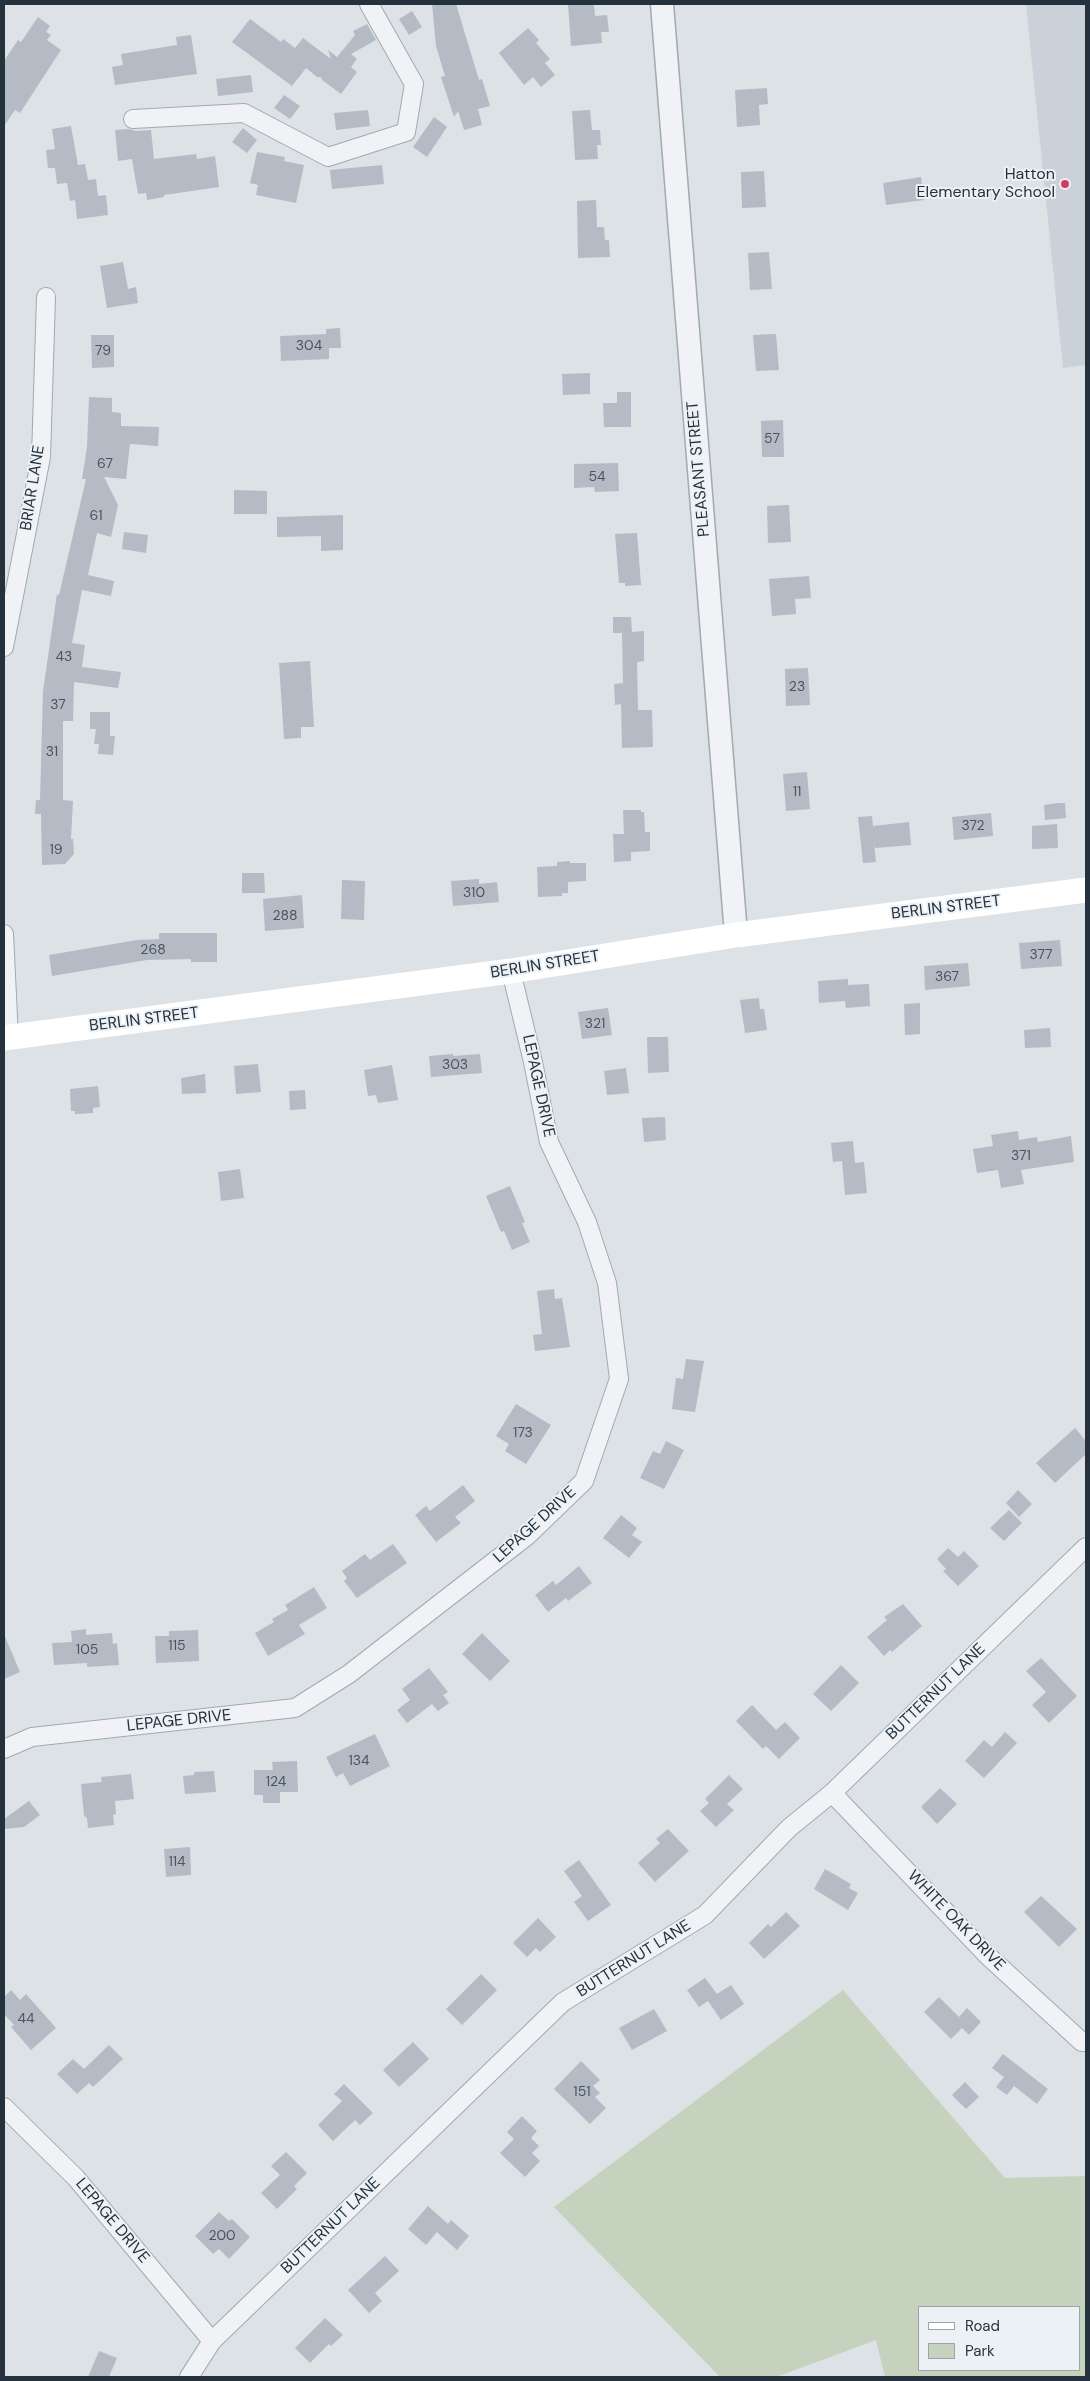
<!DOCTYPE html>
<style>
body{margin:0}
#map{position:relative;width:1090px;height:2381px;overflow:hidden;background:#dde2e7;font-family:"DM Sans",sans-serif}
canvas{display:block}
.frame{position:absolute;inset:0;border:5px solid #26313e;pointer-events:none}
.legend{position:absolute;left:918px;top:2306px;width:162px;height:65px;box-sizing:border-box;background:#ecf1f5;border:1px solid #9da4ac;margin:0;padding:6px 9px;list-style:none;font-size:15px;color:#26313e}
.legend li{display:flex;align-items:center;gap:10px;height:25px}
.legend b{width:25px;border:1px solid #9da4ac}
</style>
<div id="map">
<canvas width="1090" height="2381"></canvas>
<div class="frame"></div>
<ul class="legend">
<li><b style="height:6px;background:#fff"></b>Road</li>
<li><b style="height:14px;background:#c4d2be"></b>Park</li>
</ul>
</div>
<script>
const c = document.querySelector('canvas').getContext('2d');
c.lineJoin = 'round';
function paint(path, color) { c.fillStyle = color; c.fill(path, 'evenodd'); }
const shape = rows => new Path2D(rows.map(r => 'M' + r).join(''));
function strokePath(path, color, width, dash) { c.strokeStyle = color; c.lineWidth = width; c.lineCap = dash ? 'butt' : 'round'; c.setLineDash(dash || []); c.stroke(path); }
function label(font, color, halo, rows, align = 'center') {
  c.font = font + ' "DM Sans",sans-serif'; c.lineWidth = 4; c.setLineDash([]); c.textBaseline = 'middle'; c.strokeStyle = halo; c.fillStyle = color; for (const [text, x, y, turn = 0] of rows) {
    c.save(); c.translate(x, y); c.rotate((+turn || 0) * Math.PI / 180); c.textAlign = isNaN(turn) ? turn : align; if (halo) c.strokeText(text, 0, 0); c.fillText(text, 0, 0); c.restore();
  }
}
const built = shape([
 [1026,4,1086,4,1086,365,1063,368]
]);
const green = shape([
 [843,1990,1005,2178,1086,2176,1086,2377,885,2377,876,2340,776,2377,720,2377,554,2207],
 [919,2307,1079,2307,1079,2370,919,2370]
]);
const building = shape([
 [432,4,456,4,479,80,482,79,490,106,478,109,482,125,464,130,458,111,454,117,441,77,445,76,436,46],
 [568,4,594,4,595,16,607,15,609,32,601,32,602,43,571,46],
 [412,11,422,27,409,35,399,19],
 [38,17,50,26,46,32,51,35,47,40,61,50,20,113,15,110,4,126,4,61,18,40,21,42],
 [250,19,281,42,283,39,295,48,303,38,331,59,328,50,337,57,355,35,353,31,367,24,376,40,351,54,357,59,351,67,357,72,341,94,322,80,321,77,317,77,306,68,292,86,232,42],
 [528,28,539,40,536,43,550,59,545,63,555,75,541,87,533,77,524,85,499,53],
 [191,35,197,74,115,85,112,67,123,65,121,54,177,45,176,37],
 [251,75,253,92,218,96,216,79],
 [767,88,768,104,759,105,760,125,737,127,735,90],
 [284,95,300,106,290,119,274,108],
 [368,110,370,126,336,130,334,113],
 [590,110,592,130,600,130,601,145,597,145,598,159,575,160,572,111],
 [434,117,447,127,427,157,413,147],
 [71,126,78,165,85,164,88,180,96,179,98,196,106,195,108,215,77,219,75,200,70,201,67,183,57,184,55,168,48,168,46,150,55,149,52,129],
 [243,128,257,140,247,153,232,142],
 [129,129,136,131,151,130,154,159,196,154,197,159,215,156,219,187,164,195,164,197,147,200,146,193,138,194,132,159,118,161,115,130],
 [257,152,285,157,284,161,304,165,296,203,256,195,258,185,250,183],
 [382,165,384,184,332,189,330,170],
 [764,171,766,207,742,208,741,172],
 [921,177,924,200,886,205,883,183],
 [596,200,597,227,604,227,605,240,609,240,610,257,578,258,577,201],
 [769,252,772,289,750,290,748,253],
 [123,262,128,289,136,287,138,303,107,308,100,266],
 [340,328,341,348,329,348,329,359,281,361,280,336,326,334,326,329],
 [776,334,779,370,756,371,753,335],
 [91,335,114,335,114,367,92,368],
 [590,373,590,394,563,395,562,374],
 [617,392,631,392,631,427,604,427,603,403,617,403],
 [89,397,112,398,112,412,121,413,121,426,159,427,158,446,130,444,126,479,104,477,118,505,111,537,97,533,88,575,114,581,111,596,82,590,72,643,85,645,82,667,121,672,118,688,74,682,73,721,63,721,63,800,73,801,71,839,73,839,74,854,65,864,42,865,41,814,35,814,36,800,40,800,43,691,57,594,59,595,86,479,82,479,87,447],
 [783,420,784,457,762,457,761,421],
 [618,463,619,491,595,492,594,487,574,488,574,464],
 [234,490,267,491,267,514,234,514],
 [789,505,791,542,768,543,767,506],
 [343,515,343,550,321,551,321,536,277,537,277,517],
 [124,532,148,535,146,553,122,549],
 [637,533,641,585,625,586,625,583,619,583,615,534],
 [809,576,811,598,795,599,796,614,772,616,769,579],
 [613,617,631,617,632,632,644,631,644,661,637,662,638,710,652,710,653,747,622,748,621,704,615,705,614,684,623,683,622,633,613,633],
 [310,661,314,727,301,727,301,738,284,739,279,663],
 [808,668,810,705,786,706,785,669],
 [90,712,110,712,110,736,115,736,113,755,98,754,99,744,94,744,96,729,90,729],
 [807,772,810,809,786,811,783,774],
 [1058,803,1065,803,1066,818,1045,820,1044,805],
 [623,810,641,810,641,812,644,812,645,832,650,832,650,851,631,852,631,861,614,862,613,834,624,834],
 [991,813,993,836,954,840,952,817],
 [872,816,873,826,909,822,911,845,875,848,874,842,876,862,863,863,858,817],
 [1057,824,1058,848,1032,849,1032,826],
 [570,861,570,863,586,863,586,881,568,882,568,893,562,893,562,896,538,897,537,867,557,866,557,862],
 [242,873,264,873,265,893,242,893],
 [479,879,479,884,497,882,499,902,453,906,451,881],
 [342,880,365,881,364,920,341,919],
 [302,895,304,928,265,931,263,899],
 [159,933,217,933,217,962,191,962,191,959,147,960,52,976,49,955,137,940,159,939],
 [1060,940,1062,966,1021,969,1019,943],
 [968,963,970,986,925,990,924,966],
 [848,979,848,985,869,984,870,1006,846,1008,845,1001,819,1003,818,981],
 [759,998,760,1009,764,1009,767,1030,745,1033,740,1000],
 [920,1003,920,1034,905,1035,904,1004],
 [608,1008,612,1035,582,1039,578,1012],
 [1050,1028,1051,1047,1025,1048,1024,1030],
 [647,1037,668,1037,669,1072,648,1073],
 [453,1054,453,1056,480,1054,482,1073,431,1077,429,1056],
 [258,1064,261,1092,236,1094,234,1066],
 [392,1065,398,1100,378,1103,376,1095,368,1096,364,1070],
 [626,1068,629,1093,607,1095,604,1071],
 [205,1074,206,1093,182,1094,181,1078],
 [98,1086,100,1107,93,1108,93,1113,75,1114,75,1111,71,1111,70,1089],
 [305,1090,306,1109,290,1110,289,1091],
 [665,1117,666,1140,644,1142,642,1118],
 [1018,1131,1019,1140,1037,1137,1038,1142,1071,1136,1074,1162,1021,1170,1024,1184,1001,1188,998,1170,977,1173,973,1149,993,1146,991,1135],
 [853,1141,855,1163,864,1162,867,1193,845,1195,842,1161,833,1162,831,1143],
 [240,1169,244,1198,221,1201,218,1172],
 [510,1186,525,1222,522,1223,530,1242,512,1250,504,1231,501,1232,486,1196],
 [554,1289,555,1299,562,1298,570,1347,535,1351,533,1335,542,1334,537,1291],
 [686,1359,704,1361,695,1412,672,1409,676,1378,683,1379],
 [516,1404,551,1425,526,1464,505,1451,509,1444,496,1436],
 [1075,1428,1086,1441,1086,1454,1055,1483,1036,1463],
 [666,1441,684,1450,664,1489,640,1478,653,1451,660,1454],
 [463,1485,475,1501,455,1517,461,1523,436,1542,415,1515,426,1506,430,1511],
 [1018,1490,1032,1504,1019,1517,1006,1503],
 [1009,1510,1022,1523,1004,1541,990,1528],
 [621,1515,637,1528,632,1535,642,1542,629,1558,603,1538],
 [393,1544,407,1563,357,1598,344,1581,347,1578,342,1571,365,1554,370,1560],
 [948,1548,958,1557,964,1551,979,1566,958,1586,943,1571,946,1569,937,1559],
 [579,1566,592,1583,568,1601,566,1598,548,1612,535,1595,553,1581,556,1585],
 [314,1587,327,1608,299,1625,305,1634,268,1656,255,1633,274,1622,272,1619,288,1610,285,1605],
 [903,1604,922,1626,892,1652,890,1650,884,1656,867,1637,887,1620,884,1617],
 [86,1629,86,1635,112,1633,113,1644,117,1643,119,1665,87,1667,87,1663,54,1665,52,1643,72,1642,71,1631],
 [198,1630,199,1661,156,1663,155,1636,169,1636,169,1631],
 [482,1633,510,1661,490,1681,462,1654],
 [4,1634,20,1672,4,1679],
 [1041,1658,1077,1696,1049,1723,1032,1705,1046,1692,1026,1671],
 [841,1665,859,1683,831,1711,813,1694],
 [429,1668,448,1692,443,1695,449,1703,438,1711,432,1704,407,1723,397,1710,410,1700,402,1689],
 [752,1705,776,1730,785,1722,800,1738,779,1759,766,1746,763,1749,736,1721],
 [1005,1732,1017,1743,984,1778,965,1761,984,1740,992,1747],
 [375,1734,390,1766,350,1786,343,1773,336,1777,326,1757],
 [297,1761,298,1792,280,1792,280,1803,263,1803,263,1795,254,1795,254,1770,273,1770,272,1762],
 [214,1771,216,1792,185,1794,183,1776,194,1775,194,1772],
 [131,1774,134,1799,115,1801,116,1814,113,1815,114,1825,88,1828,87,1818,84,1816,81,1784,102,1782,101,1777],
 [729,1775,743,1789,727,1804,734,1810,716,1827,700,1811,709,1803,705,1799],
 [940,1788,957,1804,937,1824,921,1807],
 [29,1801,40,1815,24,1827,4,1829,4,1819],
 [668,1829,689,1851,655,1882,638,1863,660,1843,656,1839],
 [190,1847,191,1875,166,1877,164,1849],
 [579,1860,611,1905,588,1921,574,1902,582,1896,564,1871],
 [825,1869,851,1884,849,1888,858,1893,848,1910,814,1889],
 [1041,1896,1077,1929,1059,1947,1024,1912],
 [786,1912,800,1926,764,1959,749,1943,768,1924,771,1927],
 [538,1918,556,1937,540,1952,536,1948,527,1957,513,1943],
 [481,1974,497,1990,462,2025,446,2009],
 [705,1978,717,1994,731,1985,744,2004,721,2020,708,2001,699,2007,687,1990],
 [11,1990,20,2000,26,1994,56,2028,31,2050,11,2027,14,2025,4,2014,4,1997],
 [939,1997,959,2017,967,2008,981,2022,969,2035,962,2028,951,2039,924,2012],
 [654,2009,667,2031,632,2050,619,2028],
 [413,2042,429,2059,399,2087,383,2070],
 [109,2045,123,2059,93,2087,89,2083,77,2094,57,2074,73,2059,84,2069],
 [1003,2054,1048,2089,1037,2104,1014,2086,1007,2095,996,2087,1004,2077,992,2068],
 [581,2061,600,2080,593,2086,600,2093,595,2097,606,2108,590,2124,554,2089],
 [965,2082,979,2097,966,2109,952,2095],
 [344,2084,373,2113,360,2125,355,2120,333,2141,318,2125,342,2101,334,2094],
 [522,2116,537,2131,531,2138,539,2146,532,2153,540,2161,525,2177,500,2153,514,2139,507,2132],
 [286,2152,307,2173,294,2186,297,2189,277,2209,261,2193,280,2175,271,2166],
 [428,2206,448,2224,451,2220,469,2236,457,2250,437,2232,426,2245,408,2229],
 [219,2212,229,2221,232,2219,250,2237,229,2259,219,2249,213,2254,195,2236],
 [385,2256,399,2271,375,2293,382,2301,369,2313,348,2290],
 [325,2318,343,2335,331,2346,329,2344,310,2363,295,2348],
 [99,2351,117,2358,109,2377,88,2377]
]);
const minor = shape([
 [133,119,244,113,328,157,406,132,414,84,369,4],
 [4,647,41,457,46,297],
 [4,934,9,1037],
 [4,1749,32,1737,295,1708,349,1674,527,1536,584,1481,619,1379,607,1283,587,1222,549,1142,533,1062,511,971],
 [832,1793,988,1956,1082,2042,1086,2042],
 [4,2107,76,2178,212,2341],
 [189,2377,212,2341,563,2002,705,1915,789,1828,832,1793,1086,1547]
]);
const tertiary = shape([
 [662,4,736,935]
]);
const secondary = shape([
 [4,1038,511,971,736,935,1086,890]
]);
const markers = [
 [1065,184,5,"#d13d5e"]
];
const numberNames = [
 ["304",309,346],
 ["79",103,351],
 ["57",772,439],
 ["67",105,464],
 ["54",597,477],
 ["61",96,516],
 ["43",64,657],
 ["23",797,687],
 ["37",58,705],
 ["31",52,752],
 ["11",797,792],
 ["372",973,826],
 ["19",56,850],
 ["310",474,893],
 ["288",285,916],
 ["268",153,950],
 ["377",1041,955],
 ["367",947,977],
 ["321",595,1024],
 ["303",455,1065],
 ["371",1021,1156],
 ["173",523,1433],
 ["115",177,1646],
 ["105",87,1650],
 ["134",359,1761],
 ["124",276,1782],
 ["114",177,1862],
 ["44",26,2019],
 ["151",582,2092],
 ["200",222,2236]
];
const poiNames = [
 ["Hatton",1055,175],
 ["Elementary School",1055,193]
];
const streetNames = [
 ["PLEASANT STREET",699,469,-95],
 ["BRIAR LANE",33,488,-81],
 ["BERLIN STREET",946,908,-7],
 ["BERLIN STREET",545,965,-9],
 ["BERLIN STREET",144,1020,-7],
 ["LEPAGE DRIVE",538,1086,78],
 ["LEPAGE DRIVE",535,1525,-42],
 ["BUTTERNUT LANE",936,1692,-44],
 ["LEPAGE DRIVE",179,1721,-6],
 ["WHITE OAK DRIVE",956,1921,46],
 ["BUTTERNUT LANE",634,1959,-32],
 ["LEPAGE DRIVE",112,2221,50],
 ["BUTTERNUT LANE",331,2226,-44]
];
paint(built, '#cbd1d9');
paint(green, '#c4d2be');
paint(building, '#b4bbc4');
strokePath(minor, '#a2a9b1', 20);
strokePath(tertiary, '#a2a9b1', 25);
strokePath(minor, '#f0f2f6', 18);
strokePath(tertiary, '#f0f2f6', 22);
strokePath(secondary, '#fff', 25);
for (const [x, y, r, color] of markers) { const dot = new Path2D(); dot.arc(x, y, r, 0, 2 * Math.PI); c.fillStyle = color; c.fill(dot); strokePath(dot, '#ecf1f5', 2); }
label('14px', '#4a5460', null, numberNames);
label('16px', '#26313e', '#ecf1f5', poiNames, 'right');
label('16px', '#26313e', '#ecf1f5', streetNames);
</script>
